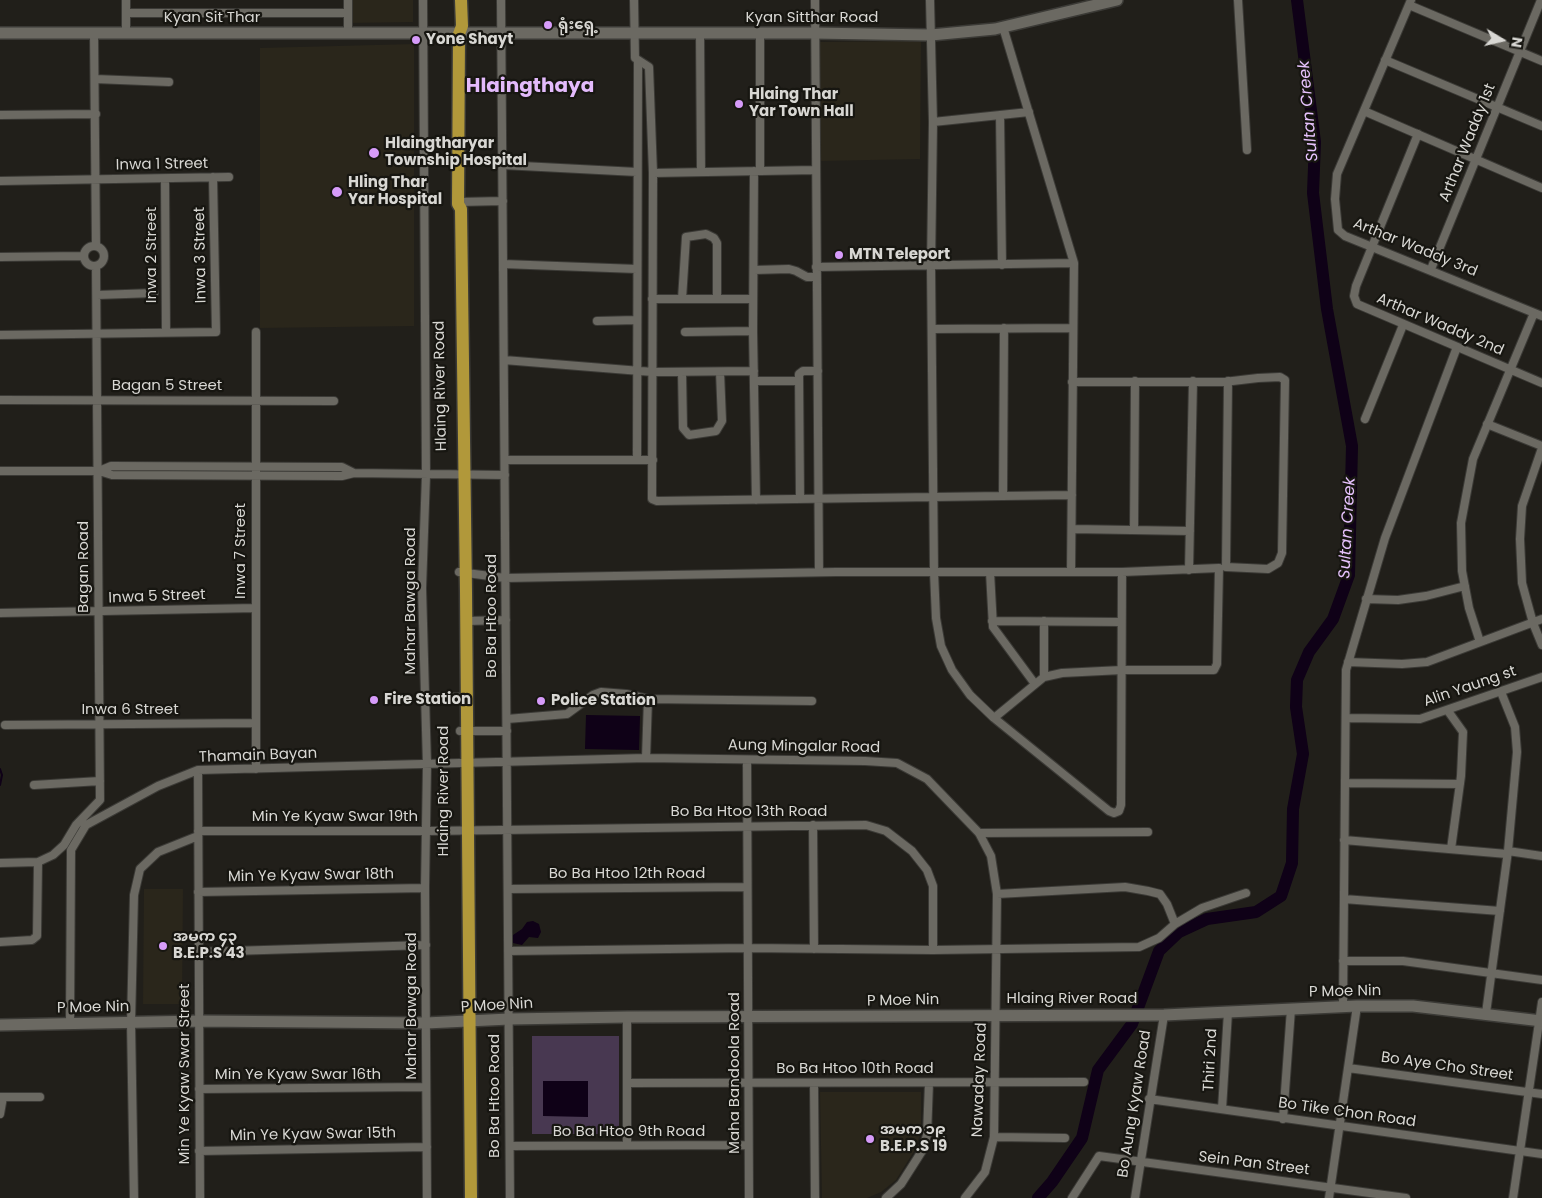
<!DOCTYPE html>
<meta charset="utf-8">
<style>
body{margin:0}
#map{position:relative;width:1542px;height:1198px;overflow:hidden;background:#211f1a;font-family:Poppins,sans-serif}
canvas{display:block}
.north{position:absolute;left:1477px;top:15px;width:50px;height:50px;-webkit-text-stroke:4px #171611;paint-order:stroke;rotate:99deg;font-size:14px;font-weight:700;line-height:20px;text-align:center;color:#d8d7d3}
.north::after{content:'';display:block;margin:auto;width:18px;height:22px;background:#d8d7d3;clip-path:polygon(50% 0,100% 100%,50% 72%,0 100%)}
</style>
<div id="map">
<canvas width="1542" height="1198"></canvas>
<div class="north">N</div>
</div>
<script>
const c = document.querySelector('canvas').getContext('2d');
c.lineJoin = 'round';
function paint(path, color) { c.fillStyle = color; c.fill(path, 'evenodd'); }
const shape = rows => new Path2D(rows.map(r => 'M' + r).join(''));
function strokePath(path, color, width, dash) { c.strokeStyle = color; c.lineWidth = width; c.lineCap = dash ? 'butt' : 'round'; c.setLineDash(dash || []); c.stroke(path); }
function label(font, color, halo, rows, align = 'center') {
  c.font = font + ' Poppins,"Noto Sans Myanmar",sans-serif'; c.lineWidth = 4.5; c.setLineDash([]); c.textBaseline = 'middle'; c.strokeStyle = halo; c.fillStyle = color; for (const [text, x, y, turn = 0] of rows) {
    c.save(); c.translate(x, y); c.rotate((+turn || 0) * Math.PI / 180); c.textAlign = isNaN(turn) ? turn : align; if (halo) c.strokeText(text, 0, 0); c.fillText(text, 0, 0); c.restore();
  }
}
const built = shape([
 [348,0,413,0,413,22,348,23],
 [921,41,920,159,820,161,820,42],
 [414,44,414,326,260,328,260,48],
 [144,889,183,889,182,1004,143,1004],
 [820,1092,921,1092,921,1130,916,1148,896,1180,881,1192,867,1198,822,1198]
]);
const green = shape([
 [532,1036,619,1036,619,1134,532,1134]
]);
const water = shape([
 [586,715,640,716,639,750,585,749],
 [533,921,539,924,541,932,538,938,529,937,522,945,513,943,513,935,522,929,527,922],
 [543,1081,588,1081,588,1117,543,1116]
]);
const stream = shape([
 [0,769,2,775,0,785]
]);
const river = shape([
 [1038,1198,1052,1182,1082,1138,1098,1070,1132,1024,1159,951,1179,932,1207,919,1256,912,1281,896,1292,863,1293,809,1303,754,1296,707,1297,680,1309,652,1333,619,1349,575,1352,446,1327,309,1313,193,1315,142,1297,0]
]);
const street = shape([
 [348,0,348,32],
 [423,0,426,475,422,588,427,765,425,888,427,1198],
 [501,0,510,1198],
 [634,0,635,58,649,67,653,173,652,499,657,501,1072,495],
 [815,0,819,572],
 [930,0,933,122,931,267,934,572,936,618,941,646,952,670,970,695,994,718,1109,811,1114,813,1119,811,1121,805,1122,572],
 [1238,0,1247,150],
 [1411,0,1337,174,1335,199,1338,230,1345,236,1542,316],
 [1409,5,1542,61],
 [126,13,348,13],
 [1003,27,1074,263,1071,572],
 [94,33,96,245],
 [126,33,126,0],
 [700,33,701,172],
 [1385,60,1542,126],
 [95,79,169,82],
 [1364,111,1542,188],
 [0,115,96,114],
 [1000,115,1002,265],
 [933,122,1029,112],
 [1418,134,1356,286,1354,296,1357,304,1542,383],
 [503,165,637,172],
 [754,171,753,331,756,500],
 [760,171,760,33],
 [653,173,815,170],
 [165,179,166,332],
 [0,181,229,177],
 [458,202,503,201],
 '84 256a10 10 0 1 1 20 0a10 10 0 1 1-20 0Z',
 [0,257,84,256],
 [503,264,637,269],
 [816,267,1074,263],
 [1431,269,1541,0],
 [754,270,789,269,796,271,807,277,816,277],
 [97,295,154,293],
 [652,299,753,299],
 [682,299,686,237,706,234,714,238,717,243,717,299],
 [597,321,636,320],
 [932,329,1072,328],
 [256,332,256,769],
 [685,332,753,331],
 [0,335,216,332,213,177],
 [504,360,653,372,754,371],
 [682,372,683,428,689,435,716,431,722,421,720,372],
 [754,381,798,381],
 [1072,382,1224,382,1258,378,1280,377,1285,380,1282,553,1278,563,1268,569,1226,567,1228,381],
 [0,400,334,401],
 [1365,419,1403,325],
 [1487,424,1542,446],
 [1542,448,1522,506,1520,539,1522,583,1533,623,1542,645],
 [505,460,653,460],
 [637,460,638,61],
 [0,471,99,471,112,475,342,476,354,473,505,475],
 [99,471,111,466,342,467,354,473],
 [1003,495,1004,328],
 [800,499,799,374,803,371,818,371],
 [1072,529,1190,531],
 [1134,530,1135,381],
 [1189,570,1193,381],
 [459,572,505,578,836,572,1122,572,1219,568,1217,664,1214,670,1122,670,1062,673,1044,677,994,718],
 [990,572,993,627,1035,684],
 [1366,599,1398,600,1426,596,1465,586],
 [0,613,256,608],
 [466,621,506,620],
 [992,621,1121,622],
 [1480,642,1469,608,1462,571,1461,523,1473,459,1534,313],
 [1348,662,1402,664,1427,662,1542,619],
 [1044,677,1044,621],
 [425,698,460,697],
 [1448,711,1463,732,1461,776,1451,849],
 [1346,718,1420,719,1542,677],
 [507,719,567,714,593,695,601,692,626,694,648,699],
 [5,725,256,723],
 [460,731,507,731],
 [646,758,648,699,812,701],
 [747,760,749,1198],
 [198,770,200,1198],
 [1345,783,1460,784],
 [34,785,100,781],
 [813,825,814,949],
 [198,831,427,831,866,825,886,831,912,851,927,870,933,886,933,950],
 [979,833,1148,832],
 [1344,840,1507,854],
 [1508,851,1542,856],
 [0,863,38,862,53,855,64,845,76,825,100,800,96,266],
 [508,889,747,887],
 [198,892,425,888],
 [997,894,1125,887,1148,891,1160,894,1167,904,1175,924],
 [1344,899,1500,911],
 [0,942,32,940,37,936,38,862],
 [508,951,748,948,933,950,1139,947,1159,938,1175,924,1202,908,1246,893],
 [199,952,426,945],
 [1343,961,1403,961,1542,980],
 [1343,1007,1346,670,1385,538,1457,347],
 [1486,1013,1508,851,1517,752,1515,727,1501,692],
 [627,1017,627,1145],
 [70,1024,71,850,86,825,158,786,198,770,646,758,865,761,897,763,927,779,979,833,991,856,997,894,994,1137,985,1172,965,1198],
 [1348,1068,1542,1094],
 [627,1083,1084,1082],
 [814,1083,815,1198],
 [199,1089,426,1087],
 [0,1097,40,1097],
 [1149,1099,1542,1154],
 [1222,1109,1228,1012],
 [0,1114,3,1097],
 [1283,1119,1291,1009],
 [994,1137,1065,1138],
 [510,1146,748,1145],
 [199,1151,427,1147],
 [134,1198,131,1023,134,895,140,869,158,852,198,836],
 [886,1198,901,1184,922,1151,927,1135,929,1083],
 [1072,1198,1099,1156,1406,1198],
 [1135,1198,1164,1015],
 [1329,1198,1357,1006],
 [1513,1198,1542,1002]
]);
const secondary = shape([
 [0,33,814,33,931,35,995,29,1117,0],
 [0,1025,199,1021,426,1023,509,1019,627,1017,1164,1015,1357,1006,1413,1006,1542,1021]
]);
const primary = shape([
 [461,0,462,26,459,34,458,204,461,209,466,592,471,1198]
]);
const markers = [
 [548,25,5,"#d69bf9"],
 [416,40,5,"#d69bf9"],
 [739,104,5,"#d69bf9"],
 [374,153,6,"#d69bf9"],
 [337,192,6,"#d69bf9"],
 [839,255,5,"#d69bf9"],
 [374,700,5,"#d69bf9"],
 [541,701,5,"#d69bf9"],
 [163,946,5,"#d69bf9"],
 [870,1139,5,"#d69bf9"]
];
const streetNames = [
 ["Kyan Sit Thar",212,18],
 ["Kyan Sitthar Road",812,18],
 ["Arthar Waddy 1st",1468,143,-68],
 ["Inwa 1 Street",162,165,-1],
 ["Arthar Waddy 3rd",1415,248,22],
 ["Inwa 2 Street",152,255,-90],
 ["Inwa 3 Street",201,255,-91],
 ["Arthar Waddy 2nd",1440,325,23],
 ["Bagan 5 Street",167,386],
 ["Hlaing River Road",441,386,-91],
 ["Inwa 7 Street",241,551,-90],
 ["Bagan Road",84,567,-90],
 ["Inwa 5 Street",157,597,-2],
 ["Mahar Bawga Road",411,601,-90],
 ["Bo Ba Htoo Road",492,616,-90],
 ["Alin Yaung st",1470,687,-19],
 ["Inwa 6 Street",130,710],
 ["Aung Mingalar Road",804,747,1],
 ["Thamain Bayan",258,756,-2],
 ["Hlaing River Road",444,791,-90],
 ["Bo Ba Htoo 13th Road",749,812],
 ["Min Ye Kyaw Swar 19th",335,817],
 ["Bo Ba Htoo 12th Road",627,874],
 ["Min Ye Kyaw Swar 18th",311,876,-1],
 ["P Moe Nin",1345,992,-1],
 ["Hlaing River Road",1072,999],
 ["P Moe Nin",903,1001,-1],
 ["Mahar Bawga Road",412,1006,-90],
 ["P Moe Nin",497,1006,-3],
 ["P Moe Nin",93,1008,-1],
 ["Thiri 2nd",1211,1060,-87],
 ["Bo Aye Cho Street",1447,1067,8],
 ["Bo Ba Htoo 10th Road",855,1069],
 ["Maha Bandoola Road",735,1073,-90],
 ["Min Ye Kyaw Swar Street",185,1074,-90],
 ["Min Ye Kyaw Swar 16th",298,1075],
 ["Nawaday Road",980,1080,-88],
 ["Bo Ba Htoo Road",495,1096,-90],
 ["Bo Aung Kyaw Road",1135,1104,-81],
 ["Bo Tike Chon Road",1347,1113,8],
 ["Bo Ba Htoo 9th Road",629,1132],
 ["Min Ye Kyaw Swar 15th",313,1135,-1],
 ["Sein Pan Street",1254,1164,7]
];
const poiNames = [
 ["ရုံးရှေ့",558,25],
 ["Yone Shayt",426,40],
 ["Hlaing Thar",749,95],
 ["Yar Town Hall",749,112],
 ["Hlaingtharyar",385,144],
 ["Township Hospital",385,161],
 ["Hling Thar",348,183],
 ["Yar Hospital",348,200],
 ["MTN Teleport",849,255],
 ["Fire Station",384,700],
 ["Police Station",551,701],
 ["အမက ၄၃",173,937],
 ["B.E.P.S 43",173,954],
 ["အမက ၁၉",880,1130],
 ["B.E.P.S 19",880,1147]
];
const waterNames = [
 ["Sultan Creek",1309,111,-95],
 ["Sultan Creek",1348,528,-87]
];
const districtNames = [
 ["Hlaingthaya",530,87]
];
paint(built, '#2a261b');
paint(green, '#483851');
paint(water, '#0f0117');
strokePath(stream, '#0f0117', 2);
strokePath(river, '#0f0117', 12);
strokePath(street, '#3b3a36', 10);
strokePath(secondary, '#3b3a36', 14);
strokePath(primary, '#3b3a36', 15);
strokePath(street, '#6b6962', 8);
strokePath(secondary, '#6b6962', 11);
strokePath(primary, '#b1983a', 12);
for (const [x, y, r, color] of markers) { const dot = new Path2D(); dot.arc(x, y, r, 0, 2 * Math.PI); c.fillStyle = color; c.fill(dot); strokePath(dot, '#171611', 2); }
label('15px', '#d8d7d3', '#171611', streetNames);
label('bold 15px', '#d8d7d3', '#171611', poiNames, 'left');
label('italic 16px', '#e7c3fe', '#171611', waterNames);
label('bold 20px', '#e3bafc', '#171611', districtNames);
</script>
